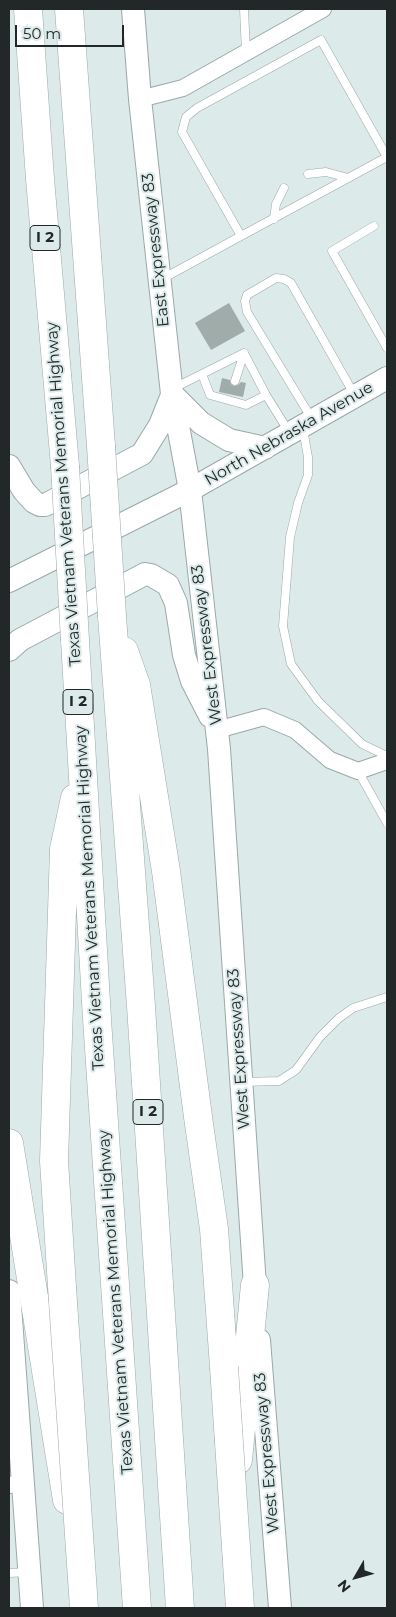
<!DOCTYPE html>
<style>
body{margin:0}
#map{position:relative;width:396px;height:1617px;overflow:hidden;background:#dceaea;font-family:Montserrat,sans-serif}
canvas{display:block}
.frame{position:absolute;inset:0;border:10px solid #222727;pointer-events:none}
.north{position:absolute;left:331px;top:1552px;width:50px;height:50px;-webkit-text-stroke:4px #dceaea;paint-order:stroke;rotate:232deg;font-size:14px;font-weight:700;line-height:20px;text-align:center;color:#222727}
.north::after{content:'';display:block;margin:auto;width:18px;height:22px;background:#222727;clip-path:polygon(50% 0,100% 100%,50% 72%,0 100%)}
.scale{position:absolute;left:15px;top:25px;width:109px;height:22px;box-sizing:border-box;border:2px solid #222727;border-top:0;padding-left:6px;font-size:15px;line-height:18px;white-space:nowrap;color:#222727;-webkit-text-stroke:4px #dceaea;paint-order:stroke}
</style>
<div id="map">
<canvas width="396" height="1617"></canvas>
<div class="frame"></div>
<div class="north">N</div>
<div class="scale">50 m</div>
</div>
<script>
const c = document.querySelector('canvas').getContext('2d');
c.lineJoin = 'round';
function paint(path, color) { c.fillStyle = color; c.fill(path, 'evenodd'); }
const shape = rows => new Path2D(rows.map(r => 'M' + r).join(''));
function strokePath(path, color, width, dash) { c.strokeStyle = color; c.lineWidth = width; c.lineCap = dash ? 'butt' : 'round'; c.setLineDash(dash || []); c.stroke(path); }
function label(font, color, halo, rows, align = 'center') {
  c.font = font + ' Montserrat,sans-serif'; c.lineWidth = 4; c.setLineDash([]); c.textBaseline = 'middle'; c.strokeStyle = halo; c.fillStyle = color; for (const [text, x, y, turn = 0] of rows) {
    c.save(); c.translate(x, y); c.rotate((+turn || 0) * Math.PI / 180); c.textAlign = isNaN(turn) ? turn : align; if (halo) c.strokeText(text, 0, 0); c.fillText(text, 0, 0); c.restore();
  }
}
const building = shape([
 [229,303,245,331,211,350,195,323],
 [222,378,230,380,231,384,234,386,238,385,241,382,246,383,243,397,219,392]
]);
const service = shape([
 [244,9,246,52],
 [387,157,321,40,197,108,186,117,182,132,241,236,387,157],
 [308,174,326,172,348,178],
 [274,219,276,204,284,188],
 [374,226,332,251,387,348],
 [162,279,241,236],
 [202,374,210,395,246,405,266,395],
 [235,381,244,353],
 [174,388,244,353,266,395,289,432],
 [312,419,247,312,245,301,247,295,276,278,284,279,291,283,354,394],
 [303,429,308,457,308,475,298,503,290,537,283,626,291,664,318,701,362,744,387,756],
 [358,771,387,823],
 [243,1082,279,1081,296,1070,320,1037,339,1018,353,1008,387,997],
 [9,1573,28,1572]
]);
const minor = shape([
 [140,99,183,88,323,9],
 [217,730,264,717,295,730,330,760,358,771,387,761],
 [9,1485,24,1483]
]);
const secondary = shape([
 [133,9,140,99,172,394,190,490,219,749,256,1301],
 [172,394,201,423,229,440,265,448],
 [9,466,24,491,34,502,40,505,45,505,142,454,160,425,172,395],
 [9,581,190,490,387,378],
 [9,650,20,640,145,574,151,575,168,585,176,603,184,655,192,681,210,716],
 [9,1291,32,1608],
 [259,1340,280,1608]
]);
const motorway = shape([
 [28,9,40,179,65,466],
 [69,9,101,446],
 [112,616,141,1006,180,1608],
 [75,640,97,1019,137,1608],
 [124,651,136,685,166,871,198,1117,214,1229,224,1367],
 [9,1143,67,1500],
 [62,1287,54,1161,64,849,75,798],
 [238,1460,255,1285]
]);
const motorwayBridge = shape([
 [101,446,112,616],
 [65,466,75,640],
 [62,1287,84,1608],
 [224,1367,240,1608]
]);
const shields = [
 [45,238,30],
 [78,702,30],
 [148,1112,30]
];
const shieldNames = [
 ["I 2",45,238],
 ["I 2",78,702],
 ["I 2",148,1112]
];
const streetNames = [
 ["East Expressway 83",156,250,-96],
 ["North Nebraska Avenue",289,434,-30],
 ["Texas Vietnam Veterans Memorial Highway",64,494,-94],
 ["West Expressway 83",207,645,-97],
 ["Texas Vietnam Veterans Memorial Highway",90,898,-93],
 ["West Expressway 83",239,1049,-94],
 ["Texas Vietnam Veterans Memorial Highway",116,1302,-94],
 ["West Expressway 83",267,1453,-95]
];
paint(building, '#a0aca9');
strokePath(service, '#9ba8a8', 9);
strokePath(minor, '#9ba8a8', 18);
strokePath(secondary, '#9ba8a8', 24);
strokePath(motorway, '#9ba8a8', 29);
strokePath(service, '#fff', 8);
strokePath(minor, '#fff', 16);
strokePath(secondary, '#fff', 22);
strokePath(motorway, '#fff', 28);
strokePath(motorwayBridge, '#9ba8a8', 29, []);
strokePath(motorwayBridge, '#fff', 28);
for (const [x, y, w] of shields) { const box = new Path2D(); box.roundRect(x - w / 2, y - 12.5, w, 25, 4); c.fillStyle = '#dceaea'; c.fill(box); strokePath(box, '#222727', 1); }
label('bold 15px', '#222727', null, shieldNames);
label('16px', '#222727', '#dceaea', streetNames);
</script>
